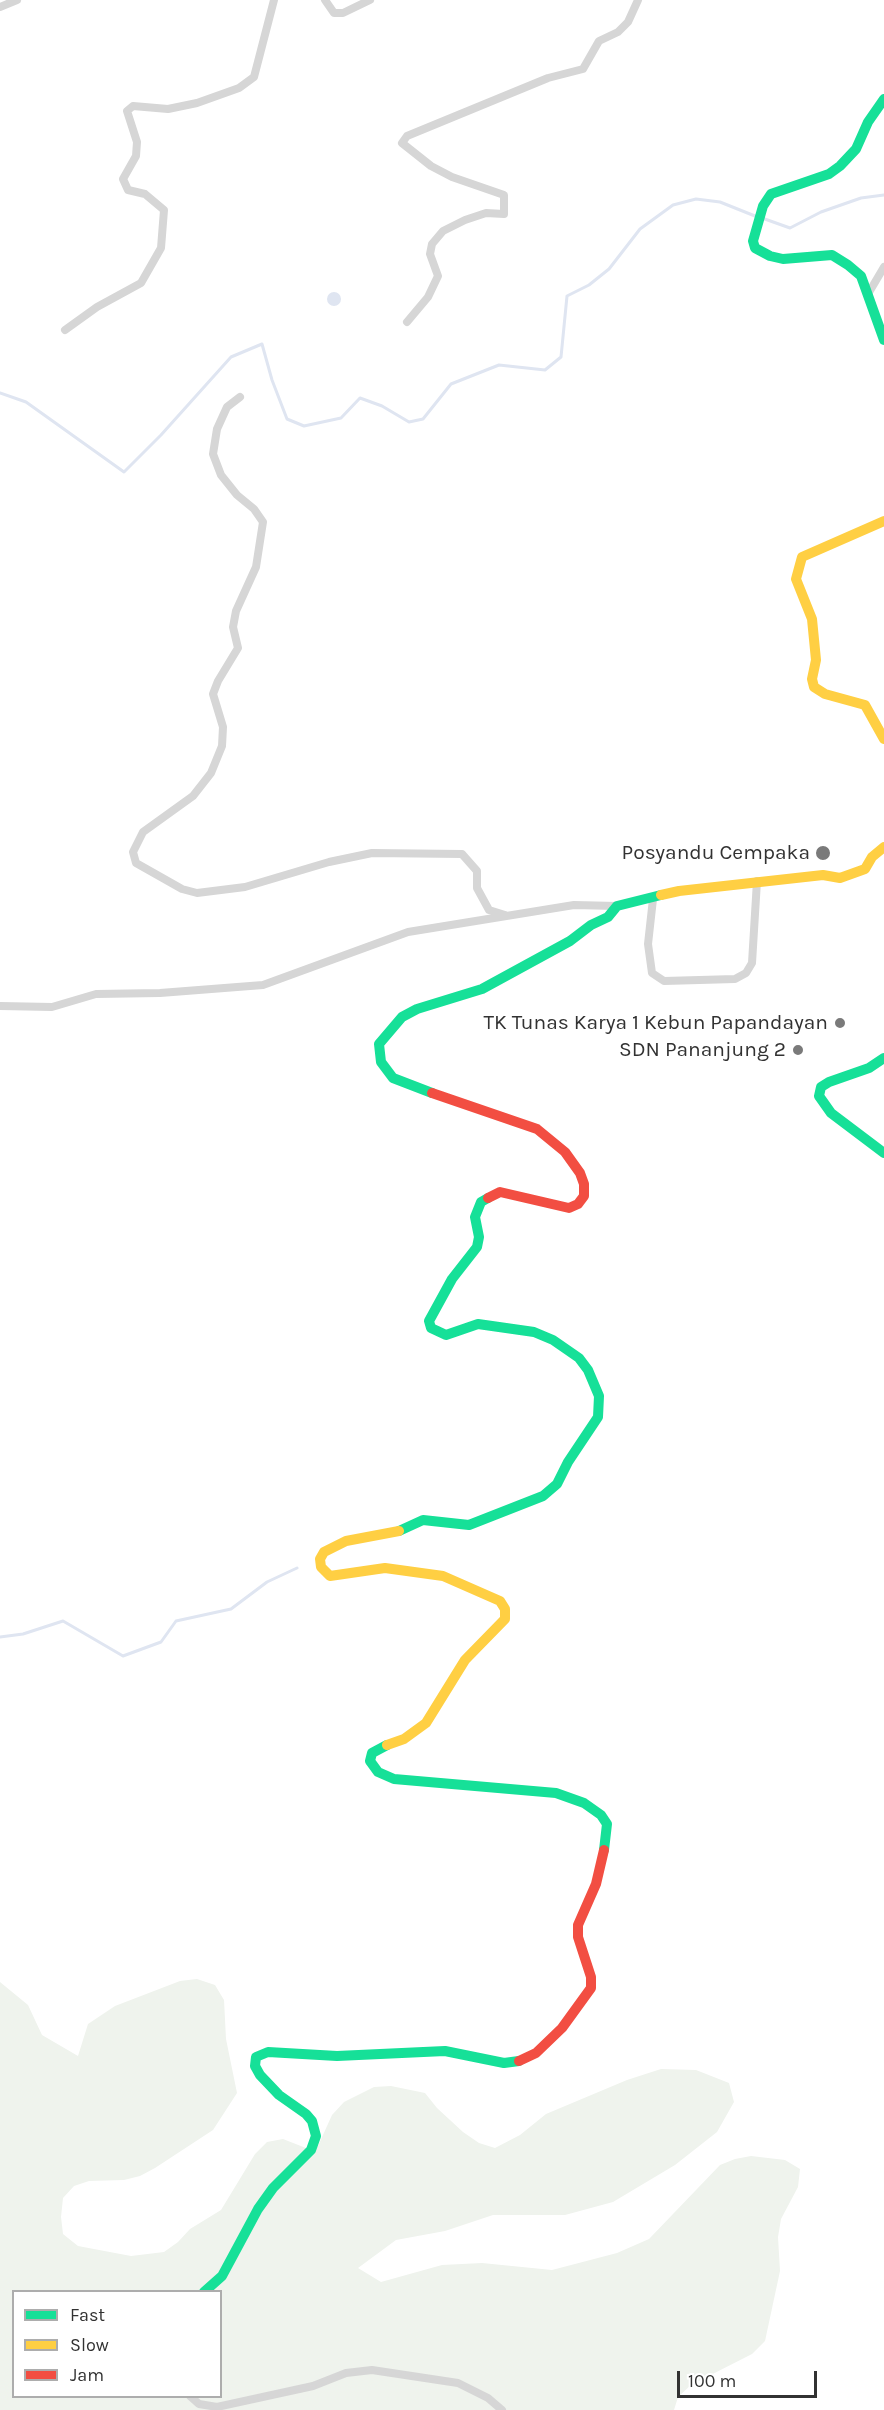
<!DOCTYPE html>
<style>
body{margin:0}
#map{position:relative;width:884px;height:2410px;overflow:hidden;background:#fff;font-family:Karla,sans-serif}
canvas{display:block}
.legend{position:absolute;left:12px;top:2290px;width:210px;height:108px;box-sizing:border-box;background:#fff;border:2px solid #adadad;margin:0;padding:8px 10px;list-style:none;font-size:18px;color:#323232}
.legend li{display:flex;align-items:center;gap:12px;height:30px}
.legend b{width:30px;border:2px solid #adadad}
.scale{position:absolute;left:677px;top:2371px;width:140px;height:27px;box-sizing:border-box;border:3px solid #323232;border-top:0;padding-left:8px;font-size:18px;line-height:21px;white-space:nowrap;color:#323232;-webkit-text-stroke:4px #fff;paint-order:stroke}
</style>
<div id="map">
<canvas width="884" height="2410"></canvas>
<ul class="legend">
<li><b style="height:8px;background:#16e098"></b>Fast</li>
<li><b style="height:8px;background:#ffcf43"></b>Slow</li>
<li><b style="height:8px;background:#f24e42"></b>Jam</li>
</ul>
<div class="scale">100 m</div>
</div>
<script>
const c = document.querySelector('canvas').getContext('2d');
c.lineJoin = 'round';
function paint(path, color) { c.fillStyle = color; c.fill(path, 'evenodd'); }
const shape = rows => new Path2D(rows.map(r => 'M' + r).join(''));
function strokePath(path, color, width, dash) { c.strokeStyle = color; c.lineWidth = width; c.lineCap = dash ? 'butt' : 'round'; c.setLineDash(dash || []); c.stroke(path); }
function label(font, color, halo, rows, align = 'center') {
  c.font = font + ' Karla,sans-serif'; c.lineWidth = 6; c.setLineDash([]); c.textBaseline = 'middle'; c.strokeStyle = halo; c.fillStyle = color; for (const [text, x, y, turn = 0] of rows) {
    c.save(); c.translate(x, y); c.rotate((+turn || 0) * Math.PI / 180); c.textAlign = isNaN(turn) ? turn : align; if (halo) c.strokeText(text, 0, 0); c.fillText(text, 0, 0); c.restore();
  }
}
const green = shape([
 [197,1979,215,1985,224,2000,226,2039,237,2093,213,2130,155,2168,140,2176,124,2180,89,2181,74,2186,63,2198,61,2217,63,2234,78,2246,131,2256,164,2252,178,2242,190,2229,221,2210,255,2154,267,2142,283,2139,311,2150,318,2146,332,2115,344,2102,374,2087,391,2086,425,2093,437,2108,463,2132,479,2143,495,2148,520,2135,546,2114,627,2080,661,2069,696,2070,729,2083,734,2102,717,2132,675,2165,613,2202,565,2215,493,2215,445,2231,396,2240,358,2268,381,2282,442,2265,482,2263,552,2270,617,2253,649,2239,720,2165,735,2159,751,2156,785,2160,800,2169,798,2187,781,2219,778,2237,780,2271,765,2341,752,2354,691,2385,678,2397,674,2410,0,2410,0,1982,28,2005,42,2035,78,2056,88,2024,115,2006,180,1981],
 [14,2292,220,2292,220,2396,14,2396]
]);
const water = shape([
 '327 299a7 7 0 1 1 14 0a7 7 0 1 1-14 0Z'
]);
const stream = shape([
 [762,218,790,228,821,212,861,198,884,195],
 [0,393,26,402,124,472,161,435,231,357,262,344,272,380,287,419,304,426,341,418,360,398,382,406,409,422,423,419,451,384,499,365,545,370,561,357,567,296,589,285,609,269,640,229,673,205,696,199,720,202,755,216],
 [0,1637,23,1634,63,1621,123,1656,161,1642,176,1621,231,1609,267,1582,297,1568]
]);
const street = shape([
 [325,0,334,13,343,13,370,0],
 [0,7,17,0],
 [868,294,884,267],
 [407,322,428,297,438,276,430,254,432,244,443,231,465,220,486,213,504,214,504,195,452,177,431,166,402,143,407,136,548,78,583,69,599,41,618,32,628,22,638,0],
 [65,330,97,307,141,283,161,248,164,210,145,194,128,190,123,179,136,156,137,142,127,111,133,106,168,109,197,103,239,88,254,77,274,0],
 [240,397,227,407,217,429,213,454,221,475,237,495,254,509,263,522,256,567,236,611,233,627,238,648,218,681,213,694,223,727,222,746,211,773,193,796,143,832,133,852,136,863,182,889,197,893,245,887,329,862,372,853,462,854,477,871,477,888,489,910,505,915],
 [653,899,648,944,652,973,664,981,735,979,746,973,752,963,757,881],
 [0,1006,52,1007,96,994,160,993,263,985,408,932,574,905,617,906],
 [190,2396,199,2404,217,2407,313,2386,346,2373,372,2370,458,2383,488,2398,502,2410]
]);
const fast = shape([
 [884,99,868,122,856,149,840,166,829,174,771,194,763,206,753,241,755,248,770,256,783,259,832,255,848,265,861,276,884,340],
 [884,1058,869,1068,829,1082,821,1087,819,1096,831,1113,884,1153],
 [432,1093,393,1078,381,1062,379,1044,402,1017,417,1009,482,989,570,941,591,925,608,917,617,906,661,895],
 [399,1531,423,1520,469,1525,543,1496,557,1484,568,1462,598,1417,599,1396,588,1370,579,1358,553,1340,534,1332,478,1324,446,1335,431,1328,429,1321,452,1279,477,1247,479,1237,475,1217,481,1202,488,1198],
 [387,1745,372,1753,370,1761,378,1772,394,1779,556,1793,584,1803,601,1815,607,1824,604,1850],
 [204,2292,222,2276,258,2209,273,2188,311,2150,316,2136,312,2121,306,2114,279,2095,260,2075,255,2066,256,2057,268,2052,337,2056,445,2051,504,2063,519,2061]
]);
const slow = shape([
 [884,521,802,557,796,579,812,619,816,660,812,679,814,687,825,694,865,705,884,739],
 [661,895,679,891,823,875,840,878,865,869,872,857,884,847],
 [387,1745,404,1739,426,1723,465,1660,505,1619,505,1609,500,1601,443,1576,385,1568,330,1576,321,1567,320,1559,324,1552,346,1541,399,1531]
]);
const jam = shape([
 [432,1093,537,1129,565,1152,580,1173,584,1184,584,1196,578,1204,569,1208,500,1192,488,1198],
 [519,2061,536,2053,562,2028,591,1988,591,1977,578,1937,578,1925,596,1884,604,1850]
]);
const markers = [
 [823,853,8,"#7a7a7a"],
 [840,1023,6,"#7a7a7a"],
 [798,1050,6,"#7a7a7a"]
];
const poiNames = [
 ["Posyandu Cempaka",810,853],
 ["TK Tunas Karya 1 Kebun Papandayan",828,1023],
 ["SDN Pananjung 2",786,1050]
];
paint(green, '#eff3ed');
paint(water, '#dfe5f1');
strokePath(stream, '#dfe5f1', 3);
strokePath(street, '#d6d6d6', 8);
strokePath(fast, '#16e098', 10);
strokePath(slow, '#ffcf43', 10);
strokePath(jam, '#f24e42', 10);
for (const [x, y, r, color] of markers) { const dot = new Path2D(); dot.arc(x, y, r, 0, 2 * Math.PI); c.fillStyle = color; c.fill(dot); strokePath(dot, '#fff', 2); }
label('21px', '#323232', '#fff', poiNames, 'right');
</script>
